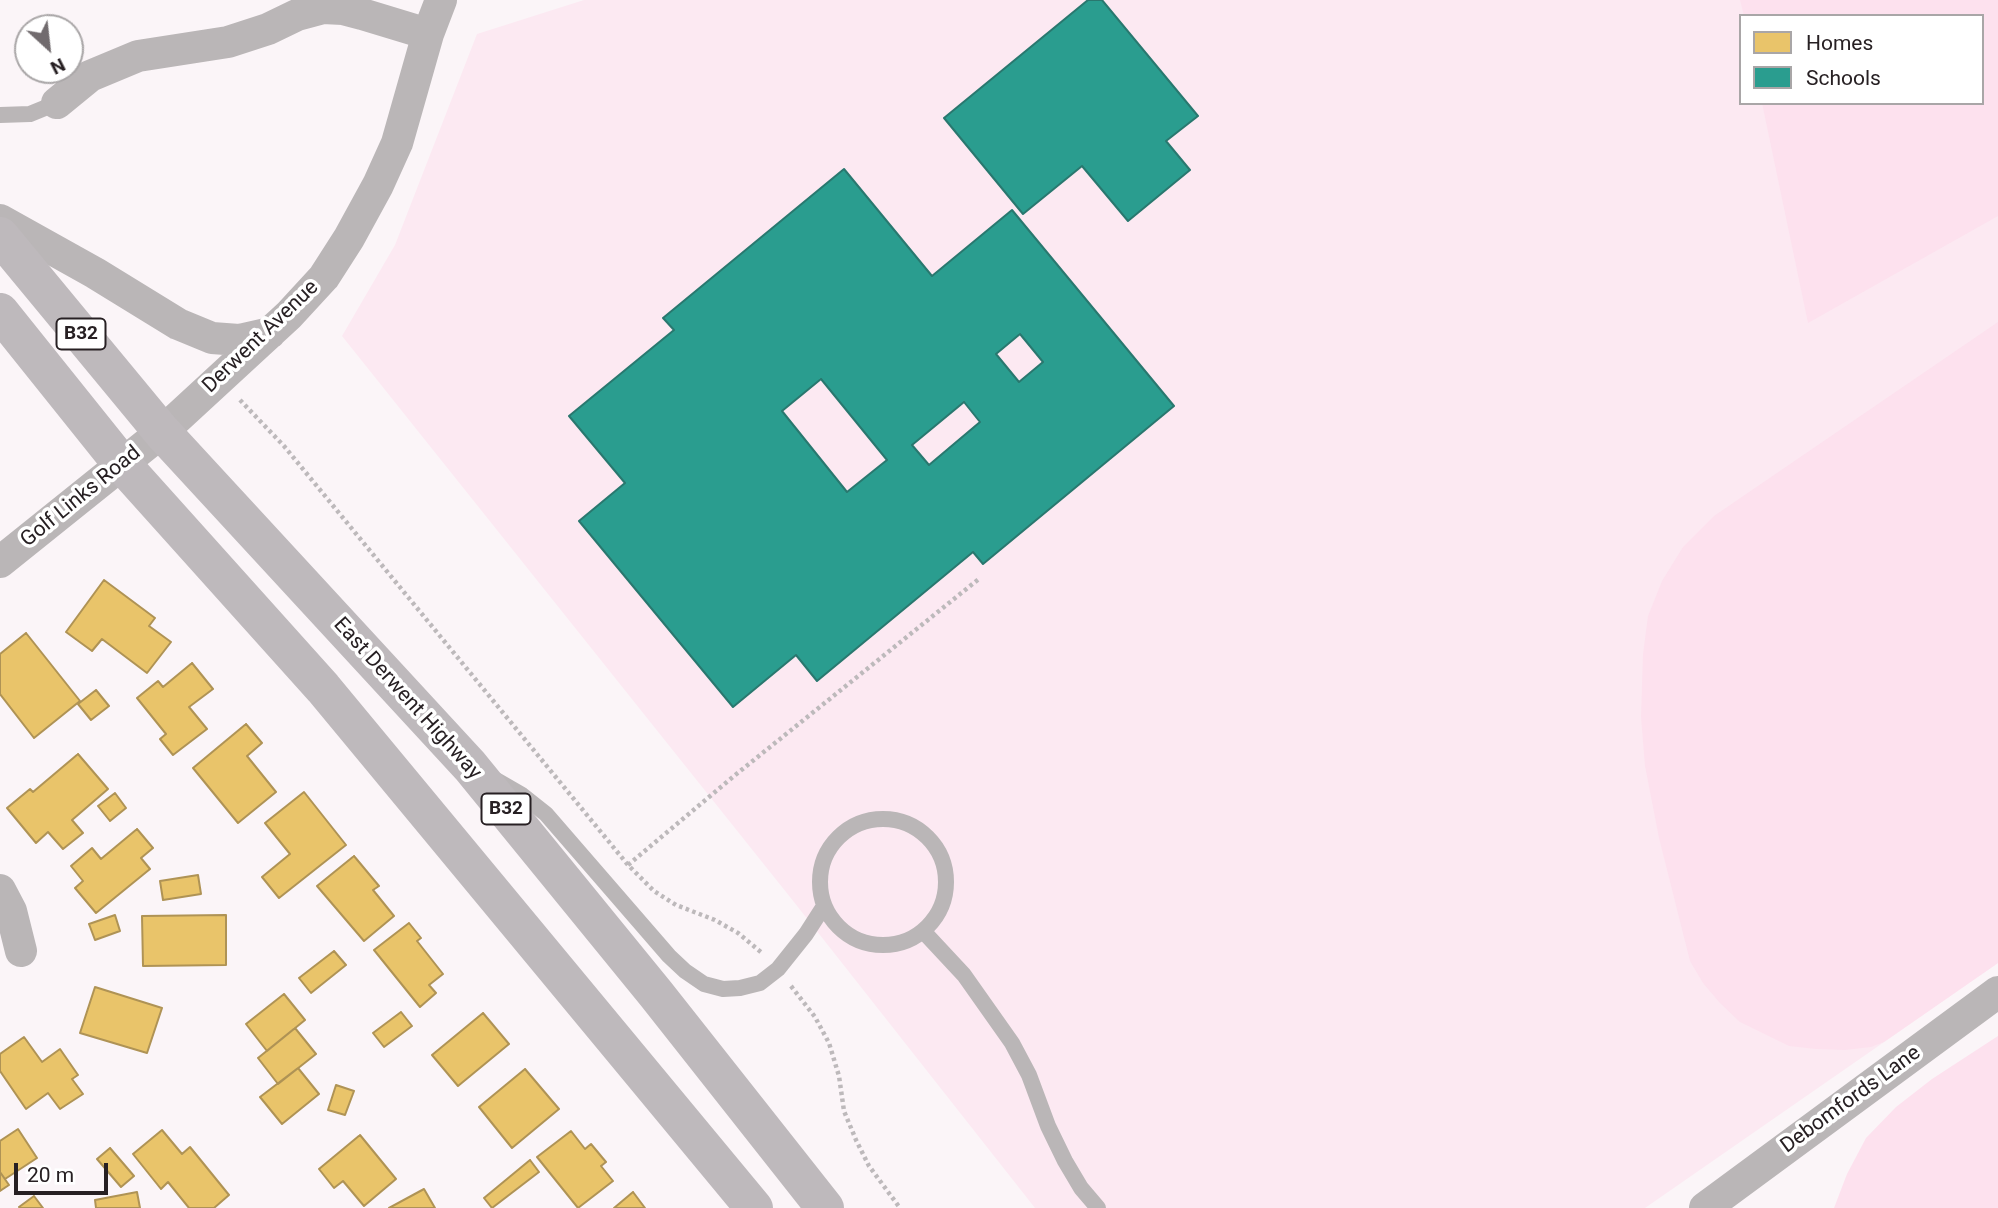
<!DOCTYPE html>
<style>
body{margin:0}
#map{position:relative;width:1998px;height:1208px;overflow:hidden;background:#fbf5f8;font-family:Roboto,sans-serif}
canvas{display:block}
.legend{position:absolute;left:1739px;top:14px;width:245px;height:91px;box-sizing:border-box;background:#fff;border:2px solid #a9a6a7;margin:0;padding:9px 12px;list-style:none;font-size:21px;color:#272023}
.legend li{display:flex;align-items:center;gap:14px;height:35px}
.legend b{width:35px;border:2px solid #a9a6a7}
.north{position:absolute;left:14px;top:14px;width:70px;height:70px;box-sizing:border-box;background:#fff;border:2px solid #a9a6a7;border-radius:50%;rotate:153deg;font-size:19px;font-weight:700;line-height:28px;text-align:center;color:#272023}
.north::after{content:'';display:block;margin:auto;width:24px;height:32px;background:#716b6e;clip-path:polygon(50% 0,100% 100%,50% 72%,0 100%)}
.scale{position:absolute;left:14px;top:1163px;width:94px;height:32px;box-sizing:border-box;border:4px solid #272023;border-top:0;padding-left:9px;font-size:21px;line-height:24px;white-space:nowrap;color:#272023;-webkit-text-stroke:5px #fff;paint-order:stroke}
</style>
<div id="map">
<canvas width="1998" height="1208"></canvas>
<ul class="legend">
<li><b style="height:19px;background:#e9c46a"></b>Homes</li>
<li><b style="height:19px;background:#2a9d8f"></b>Schools</li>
</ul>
<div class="north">N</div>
<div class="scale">20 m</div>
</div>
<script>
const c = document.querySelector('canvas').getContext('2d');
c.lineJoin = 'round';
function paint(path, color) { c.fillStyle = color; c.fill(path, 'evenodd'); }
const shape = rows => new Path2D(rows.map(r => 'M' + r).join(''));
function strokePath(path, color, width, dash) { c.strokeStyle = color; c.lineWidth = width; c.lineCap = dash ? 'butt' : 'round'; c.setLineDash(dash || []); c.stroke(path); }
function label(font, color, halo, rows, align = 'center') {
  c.font = font + ' Roboto,sans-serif'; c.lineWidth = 7; c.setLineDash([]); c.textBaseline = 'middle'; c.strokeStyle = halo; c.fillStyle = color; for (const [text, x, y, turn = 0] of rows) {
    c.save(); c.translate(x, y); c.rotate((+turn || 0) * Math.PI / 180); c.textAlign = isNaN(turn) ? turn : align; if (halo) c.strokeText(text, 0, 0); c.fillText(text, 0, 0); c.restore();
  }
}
const built = shape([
 [584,0,1998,0,1998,963,1645,1208,1035,1208,790,897,342,336,395,245,477,34],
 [1741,16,1982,16,1982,103,1741,103]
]);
const green = shape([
 [1740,0,1998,0,1998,216,1808,323,1762,103,1982,103,1982,16,1744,16],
 [1998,322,1998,963,1884,1042,1871,1047,1845,1050,1816,1049,1789,1046,1740,1022,1720,1003,1703,983,1690,961,1659,838,1645,766,1641,717,1643,654,1648,616,1662,581,1683,547,1714,516],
 [1998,1036,1998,1208,1834,1208,1847,1174,1866,1138,1896,1107,1932,1079]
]);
const homes = shape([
 [104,580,155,618,149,626,171,642,147,673,102,639,92,651,66,632,104,580],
 [26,633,80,701,34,738,0,694,0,654,26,633],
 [192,663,213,689,189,707,207,729,173,755,160,739,166,734,137,698,158,681,163,687,192,663],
 [96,690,109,706,91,720,78,704,96,690],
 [246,724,262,743,247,756,276,792,238,823,193,768,246,724],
 [78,754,108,789,72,820,83,833,63,849,48,832,36,843,7,808,30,789,33,792,78,754],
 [304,792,346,845,279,898,262,877,290,854,265,823,304,792],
 [115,793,126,808,110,821,98,806,115,793],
 [137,829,153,848,141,858,150,869,96,913,75,888,83,881,71,866,92,848,101,859,137,829],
 [354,856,379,886,373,890,394,916,364,941,317,886,354,856],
 [198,875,201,894,163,900,160,881,198,875],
 [115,915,120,931,95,940,89,924,115,915],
 [226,915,226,965,143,966,142,916,226,915],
 [409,923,421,938,417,941,443,974,429,985,436,993,420,1007,374,950,409,923],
 [334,951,346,965,311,993,299,978,334,951],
 [95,987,162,1008,147,1053,80,1033,95,987],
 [284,994,305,1020,267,1051,246,1024,284,994],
 [401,1012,412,1026,384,1047,373,1033,401,1012],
 [483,1013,509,1044,458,1086,432,1055,483,1013],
 [295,1028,316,1054,278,1084,258,1058,295,1028],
 [24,1037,42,1062,60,1049,78,1075,72,1079,83,1094,60,1109,48,1093,26,1109,0,1071,0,1054,24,1037],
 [298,1068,319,1094,282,1124,260,1097,298,1068],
 [525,1069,559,1109,512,1148,479,1107,525,1069],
 [336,1085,354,1091,345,1115,328,1110,336,1085],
 [18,1129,37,1158,5,1179,0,1172,0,1141,18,1129],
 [162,1130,182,1154,190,1147,229,1195,214,1208,189,1208,168,1182,161,1189,133,1154,162,1130],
 [571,1131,585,1149,591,1144,606,1162,601,1166,613,1181,578,1208,537,1157,571,1131],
 [360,1135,396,1179,364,1206,343,1181,334,1188,319,1169,360,1135],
 [110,1148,134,1176,121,1187,97,1159,110,1148],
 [530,1160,539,1172,492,1208,484,1198,530,1160],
 [0,1172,9,1185,0,1191,0,1172],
 [424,1189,435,1208,389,1208,424,1189],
 [137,1192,140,1208,96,1208,95,1200,137,1192],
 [633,1192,645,1208,614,1208,633,1192],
 [34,1196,43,1208,20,1208,19,1207,34,1196]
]);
const schools = shape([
 [1088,0,1102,0,1198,116,1166,141,1190,170,1128,221,1082,166,1023,214,944,118,1088,0],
 [844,169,932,276,1012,210,1174,406,983,564,973,552,817,681,796,655,733,707,579,521,625,483,569,416,674,330,663,318,844,169],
 [1020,334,1043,362,1019,382,996,354,1020,334],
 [821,379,887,460,847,492,782,411,821,379],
 [964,402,980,422,929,465,912,445,964,402]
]);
const path = shape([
 [240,400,284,446,628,865,654,891,676,905,715,920,738,933,762,953],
 [628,865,734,776,980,578],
 [791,986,815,1017,829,1043,839,1076,844,1111,856,1140,869,1166,900,1208]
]);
const service = shape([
 [0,115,30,114,57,103],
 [496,780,522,795,546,814,669,956,685,971,704,984,723,989,740,988,760,983,778,969,806,934,824,906],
 '820 882a63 63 0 1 1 126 0a63 63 0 1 1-126 0Z',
 [923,931,964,975,1012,1043,1029,1075,1048,1126,1065,1161,1081,1188,1098,1208]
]);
const minor = shape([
 [57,103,90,76,138,56,228,42,268,29,297,15,323,8,343,9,362,14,428,34],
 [0,220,95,273,178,324,212,338,239,340,270,333],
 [0,562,162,432,289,315,324,277,349,238,378,185,397,143,428,34,441,0],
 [0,890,11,911,21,951],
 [1705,1208,1998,992]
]);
const primary = shape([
 [0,236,162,432,470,766,656,994,825,1208],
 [0,312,121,463,323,688,754,1208]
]);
const shields = [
 [81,334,49],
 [506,809,49]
];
const shieldNames = [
 ["B32",81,334],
 ["B32",506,809]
];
const streetNames = [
 ["Derwent Avenue",261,337,-44],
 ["Golf Links Road",81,497,-39],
 ["East Derwent Highway",407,699,48],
 ["Debomfords Lane",1851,1100,-36]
];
paint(built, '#fce9f2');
paint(green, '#fde1ee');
paint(homes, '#e9c46a');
strokePath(homes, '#af9355', 2);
paint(schools, '#2a9d8f');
strokePath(schools, '#29786f', 2);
strokePath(path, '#bdb9bb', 4.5, [3.5, 3.5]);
strokePath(service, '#bab6b7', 16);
strokePath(minor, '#bab6b7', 32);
strokePath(primary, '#beb9bc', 38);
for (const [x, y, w] of shields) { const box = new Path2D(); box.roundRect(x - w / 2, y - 15.5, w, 31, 5); c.fillStyle = '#fff'; c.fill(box); strokePath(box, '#272023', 2); }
label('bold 19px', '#272023', null, shieldNames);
label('21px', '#272023', '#fff', streetNames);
</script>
